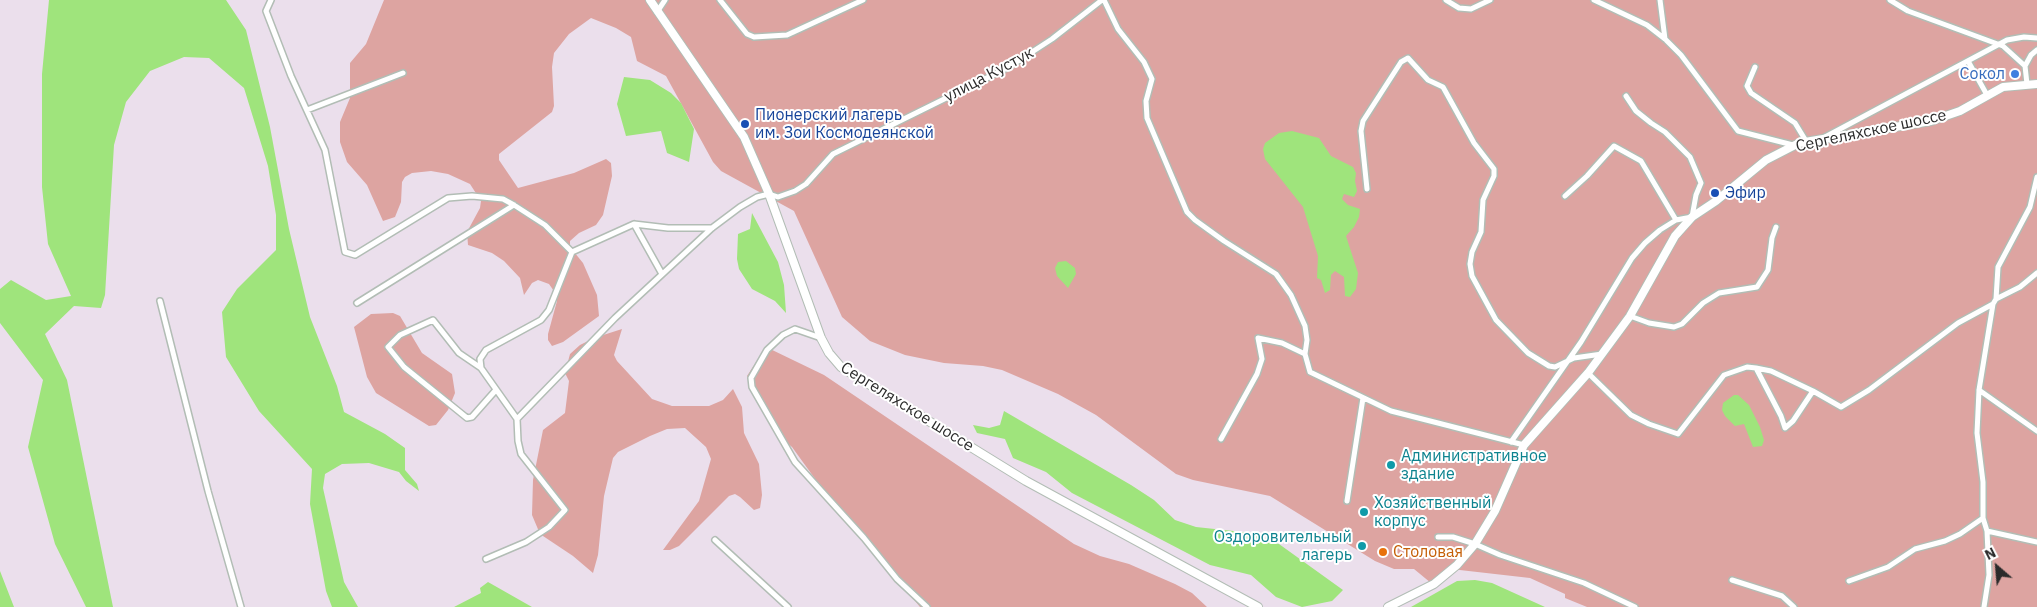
<!DOCTYPE html>
<meta charset="utf-8">
<style>
body{margin:0}
#map{position:relative;width:2037px;height:607px;overflow:hidden;background:#ebdfec;font-family:"IBM Plex Sans",sans-serif}
canvas{display:block}
.north{position:absolute;left:1972px;top:542px;width:50px;height:50px;-webkit-text-stroke:4px #fff;paint-order:stroke;rotate:333deg;font-size:14px;font-weight:700;line-height:20px;text-align:center;color:#2b2b2b}
.north::after{content:'';display:block;margin:auto;width:18px;height:22px;background:#2b2b2b;clip-path:polygon(50% 0,100% 100%,50% 72%,0 100%)}
</style>
<div id="map">
<canvas width="2037" height="607"></canvas>
<div class="north">N</div>
</div>
<script>
const c = document.querySelector('canvas').getContext('2d');
c.lineJoin = 'round';
function paint(path, color) { c.fillStyle = color; c.fill(path, 'evenodd'); }
const shape = rows => new Path2D(rows.map(r => 'M' + r).join(''));
function strokePath(path, color, width, dash) { c.strokeStyle = color; c.lineWidth = width; c.lineCap = dash ? 'butt' : 'round'; c.setLineDash(dash || []); c.stroke(path); }
function label(font, color, halo, rows, align = 'center') {
  c.font = font + ' "IBM Plex Sans",sans-serif'; c.lineWidth = 4; c.setLineDash([]); c.textBaseline = 'middle'; c.strokeStyle = halo; c.fillStyle = color; for (const [text, x, y, turn = 0] of rows) {
    c.save(); c.translate(x, y); c.rotate((+turn || 0) * Math.PI / 180); c.textAlign = isNaN(turn) ? turn : align; if (halo) c.strokeText(text, 0, 0); c.fillText(text, 0, 0); c.restore();
  }
}
const green = shape([
 [384,0,2037,0,2037,607,1587,607,1565,598,1565,594,1530,578,1451,569,1431,583,1414,569,1394,569,1375,561,1270,496,1193,480,1176,474,1096,415,1058,394,1002,370,983,366,944,363,905,355,870,341,842,317,794,211,721,171,713,162,666,76,637,61,631,37,616,28,591,18,569,34,554,53,552,67,554,106,552,112,499,154,499,160,518,188,574,173,606,159,611,163,612,176,603,215,596,225,579,233,570,241,570,247,583,263,597,295,599,316,563,342,552,346,548,340,548,334,557,301,556,294,549,284,538,280,532,283,524,295,520,278,504,261,492,253,468,245,467,232,480,208,481,201,470,184,448,174,431,171,412,173,405,177,402,182,401,202,395,217,383,221,367,185,347,162,340,142,340,122,350,98,350,63,366,44],
 [393,313,400,316,422,353,452,374,455,393,448,410,436,425,429,426,376,393,367,377,354,327,371,314],
 [622,329,614,355,617,361,652,399,672,406,709,406,723,400,733,389,742,407,744,433,759,464,762,495,760,508,754,510,740,497,735,494,729,496,679,546,670,550,663,550,699,501,711,459,706,447,685,428,667,429,650,436,618,452,613,458,604,496,598,555,593,573,573,556,540,534,532,515,533,480,543,430,565,413,569,381,565,373,570,354,580,345,594,338],
 [766,347,824,375,1074,544,1100,556,1129,564,1175,584,1192,593,1207,607,920,607,826,494,792,447,782,439,770,421,747,376]
]);
const water = shape([
 [49,0,226,0,246,30,270,127,289,229,310,317,337,386,344,412,385,434,405,448,405,470,417,484,419,491,406,481,399,472,369,463,342,464,325,474,323,488,344,582,358,607,332,607,326,591,310,504,312,469,259,411,226,357,222,312,237,289,276,250,276,215,268,166,244,88,209,58,184,57,150,71,126,102,114,145,105,295,101,308,74,306,45,334,67,380,113,607,86,607,55,544,28,447,43,380,0,323,0,289,11,280,46,300,71,296,48,244,42,187,42,74],
 [624,77,650,80,671,93,681,103,694,129,689,162,667,153,661,131,626,136,617,104],
 [1292,131,1319,138,1331,156,1353,167,1356,173,1355,181,1357,191,1354,197,1344,194,1342,199,1348,205,1360,209,1359,217,1354,227,1346,236,1358,273,1356,289,1350,297,1345,296,1344,277,1335,271,1331,275,1330,290,1325,293,1321,280,1317,278,1318,256,1303,207,1265,159,1263,149,1265,143,1279,133],
 [752,213,778,262,784,285,786,313,775,301,752,289,739,269,737,259,738,234,750,229],
 [1066,261,1075,268,1076,274,1068,288,1057,276,1055,268,1058,262],
 [1734,395,1738,395,1749,405,1760,427,1764,440,1762,446,1753,447,1744,424,1735,426,1725,416,1722,410,1723,403],
 [1004,411,1131,485,1154,500,1175,520,1196,527,1252,533,1279,544,1343,590,1332,601,1302,607,1276,597,1251,575,1210,565,1072,493,1046,472,1013,458,1005,439,977,433,973,425,989,428,1000,425],
 [0,571,14,607,0,607],
 [1475,580,1492,583,1545,607,1411,607,1457,581],
 [488,582,532,607,536,607,454,607,481,593,480,588]
]);
const street = shape([
 [271,0,266,11,291,76,325,150,345,252,355,255,448,198,472,196,503,199,514,205,545,225,572,252],
 [720,0,747,34,754,37,787,35,863,0],
 [1104,0,1118,29,1144,62,1152,79,1146,101,1147,118,1187,212,1195,220,1224,241,1276,274,1291,295,1305,326,1307,340,1305,354,1310,372,1391,411,1524,445],
 [1446,0,1459,8,1471,9,1490,0],
 [1594,0,1647,25,1665,39,1681,55,1738,131,1793,145],
 [1660,0,1665,39],
 [1890,0,1908,11,2003,46,2025,66,2027,84],
 [657,12,665,0],
 [1968,61,1987,95],
 [2025,66,2031,55,2037,50],
 [1755,67,1747,86,1751,93,1795,123,1806,141],
 [307,110,403,73],
 [1825,137,2007,40,2024,37,2037,38],
 [1367,189,1361,131,1363,121,1401,62,1408,58,1428,80,1443,87,1474,143,1494,169,1494,176,1483,200,1481,232,1472,252,1470,264,1472,276,1496,320,1528,353,1549,366,1555,367,1574,358,1602,354],
 [1565,196,1587,176,1614,146,1641,161,1676,220],
 [634,224,662,274],
 [1996,299,2020,287,2037,273],
 [160,301,208,491,241,607],
 [357,303,514,205],
 [1630,316,1649,323,1674,327,1682,324,1703,303,1719,293,1757,287,1768,270,1772,238,1776,227],
 [821,338,795,329,783,335,767,350,751,378,752,387,795,462,864,538,897,579,927,607],
 [481,368,459,353,433,320,400,335,388,347,404,367,467,418,472,417,495,391],
 [1588,373,1631,415,1649,424,1678,434,1724,375,1747,367,1756,368,1781,416,1785,428,1793,421,1813,391,1771,371,1756,368],
 [1979,390,2037,431],
 [1813,391,1841,407,1869,390,1958,323,1993,304],
 [517,419,615,318,712,228,740,207,757,197,769,194,778,197,795,191,806,184,833,154,1009,67,1052,39,1102,0],
 [1221,439,1257,374,1262,359,1258,338,1282,343,1305,354],
 [1511,442,1581,342,1632,258,1645,243,1660,230,1676,220,1692,217,1696,195,1701,183,1690,157,1665,132,1651,123,1636,111,1626,96],
 [1347,501,1363,398],
 [1987,531,2037,542],
 [1438,537,1453,537,1475,544,1500,555,1584,583,1635,607],
 [715,540,788,607],
 [486,559,526,542,549,527,565,510,521,454,518,441,517,419,481,368,480,359,486,350,541,320,549,310,572,252,634,224,668,228,712,228],
 [1732,580,1782,596,1794,607],
 [1849,581,1888,567,1915,549,1945,541,1960,534,1983,518],
 [1984,607,1989,575,1987,531,1983,518,1983,482,1977,433,1979,390,1993,304,1996,299,1998,267,2030,207,2037,177]
]);
const secondary = shape([
 [650,0,744,137,769,194,821,338,829,353,841,367,1026,481,1258,607],
 [1388,607,1434,584,1457,565,1475,544,1495,511,1524,445,1588,373,1630,316,1675,236,1692,217,1716,201,1766,160,1799,143,1931,121,1960,111,2003,87,2037,84]
]);
const markers = [
 [2015,74,5,"#3f7fe0"],
 [745,124,5,"#1a4fb4"],
 [1715,193,5,"#1a4fb4"],
 [1391,465,5,"#0f9aa8"],
 [1364,512,5,"#0f9aa8"],
 [1362,546,5,"#0f9aa8"],
 [1383,552,5,"#e8710a"]
];
const shopNames = [
 ["Сокол",2005,74]
];
const streetNames = [
 ["улица Кустук",989,75,-28],
 ["Сергеляхское шоссе",1871,131,-12],
 ["Сергеляхское шоссе",907,407,32]
];
const transitNames = [
 ["Пионерский лагерь",755,115],
 ["им. Зои Космодеянской",755,133],
 ["Эфир",1725,193]
];
const cultureNames = [
 ["Административное",1401,456],
 ["здание",1401,474],
 ["Хозяйственный",1374,503],
 ["корпус",1374,521],
 ["Оздоровительный",1352,537,"right"],
 ["лагерь",1352,555,"right"]
];
const foodNames = [
 ["Столовая",1393,552]
];
paint(green, '#dda4a1');
paint(water, '#9fe47c');
strokePath(street, '#b2bdb5', 8);
strokePath(secondary, '#b2bdb5', 10);
strokePath(street, '#fff', 5);
strokePath(secondary, '#fff', 8);
for (const [x, y, r, color] of markers) { const dot = new Path2D(); dot.arc(x, y, r, 0, 2 * Math.PI); c.fillStyle = color; c.fill(dot); strokePath(dot, '#fff', 2); }
label('16px', '#366cbe', '#fff', shopNames, 'right');
label('16px', '#2b2b2b', '#fff', streetNames);
label('16px', '#164399', '#fff', transitNames, 'left');
label('16px', '#0d838f', '#fff', cultureNames, 'left');
label('16px', '#c56008', '#fff', foodNames, 'left');
</script>
